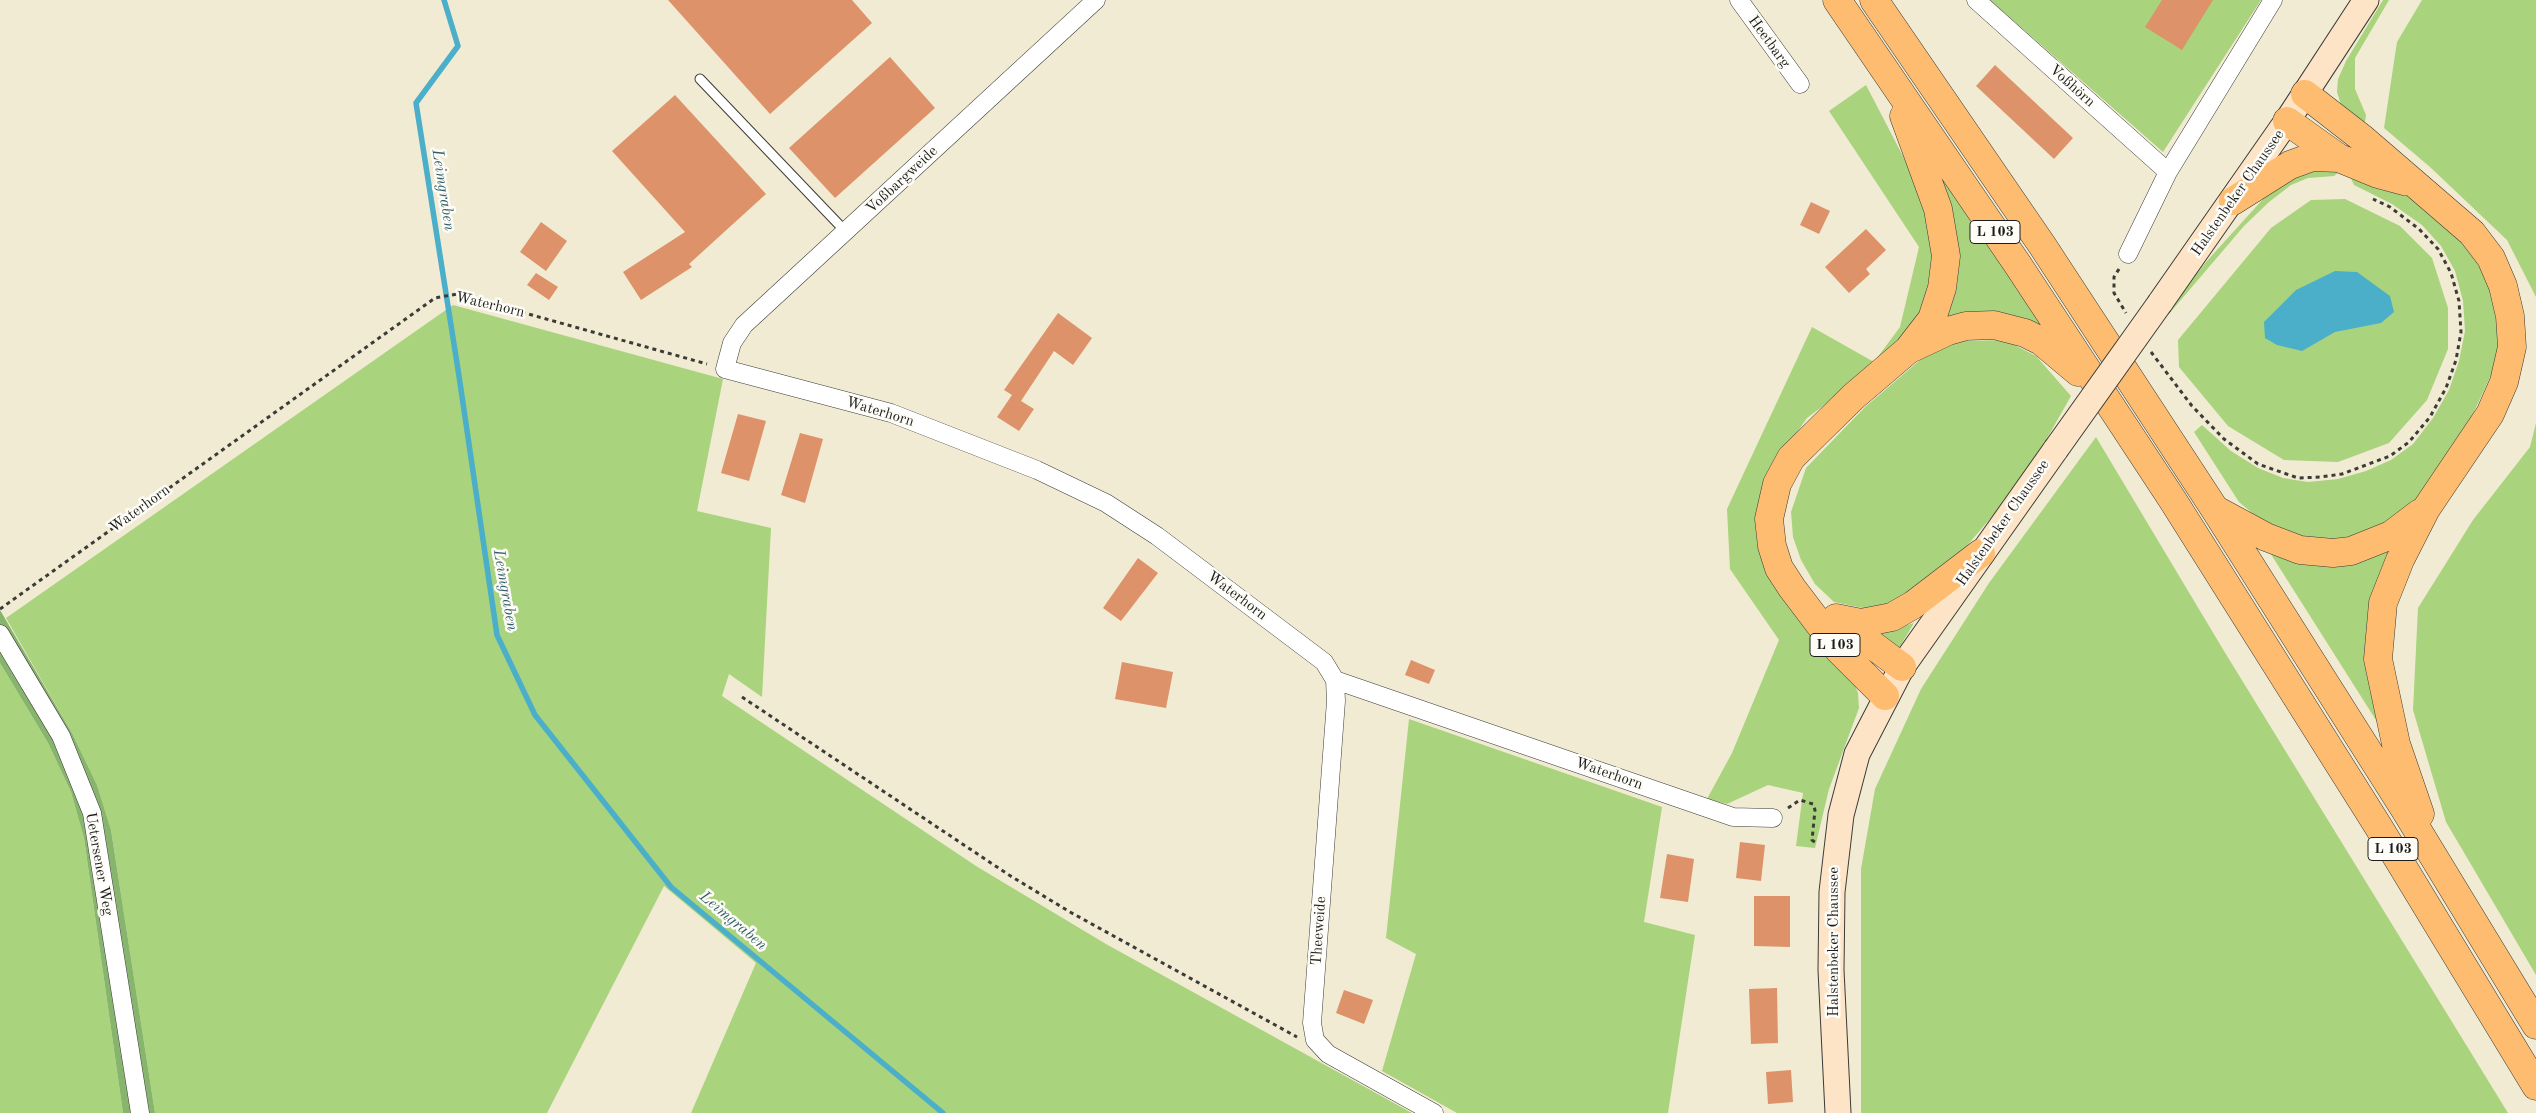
<!DOCTYPE html>
<meta charset="utf-8">
<style>
body{margin:0}
canvas{display:block;background:#f0ebd2}
</style>
<canvas width="2536" height="1113"></canvas>
<script>
const c = document.querySelector('canvas').getContext('2d');
c.lineJoin = 'round';
function paint(path, color) { c.fillStyle = color; c.fill(path, 'evenodd'); }
const shape = rows => new Path2D(rows.map(r => 'M' + r).join(''));
function strokePath(path, color, width, dash) { c.strokeStyle = color; c.lineWidth = width; c.lineCap = dash ? 'butt' : 'round'; c.setLineDash(dash || []); c.stroke(path); }
function label(font, color, halo, rows, align = 'center') {
  c.font = font + ' "Old Standard TT",serif'; c.lineWidth = 5; c.setLineDash([]); c.textBaseline = 'middle'; c.strokeStyle = halo; c.fillStyle = color; for (const [text, x, y, turn = 0] of rows) {
    c.save(); c.translate(x, y); c.rotate((+turn || 0) * Math.PI / 180); c.textAlign = isNaN(turn) ? turn : align; if (halo) c.strokeText(text, 0, 0); c.fillText(text, 0, 0); c.restore();
  }
}
const green = shape([
 [1990,0,2261,0,2163,152],
 [2383,0,2389,0,2355,58,2355,89,2366,115,2364,129,2341,105,2337,92,2338,79,2346,61],
 [2422,0,2536,0,2536,297,2507,240,2430,167,2384,128,2397,42],
 [1866,85,1919,187,1936,248,1932,291,1911,331,1872,369,1807,418,1771,469,1759,512,1762,560,1780,595,1852,677,1858,693,1859,708,1829,789,1815,848,1796,846,1803,793,1768,785,1727,804,1707,799,1732,753,1779,640,1730,569,1727,509,1812,327,1874,362,1900,327,1919,247,1829,111],
 [1931,157,2046,329,1938,327],
 [2328,166,2339,172,2334,176,2308,178,2291,185,2269,202,2244,226,2168,315,2166,313,2206,262,2264,198,2283,182,2300,172],
 [2348,172,2392,186,2421,202,2446,222,2483,268,2493,293,2498,321,2498,346,2492,373,2465,431,2431,483,2407,511,2359,539,2296,540,2265,524,2239,502,2194,432,2202,425,2231,451,2258,468,2283,478,2308,482,2338,479,2366,471,2391,460,2413,444,2433,418,2449,390,2459,361,2465,331,2463,301,2455,271,2441,246,2422,225,2392,204,2354,185],
 [2345,199,2400,226,2432,258,2448,308,2448,349,2427,400,2389,443,2338,462,2284,460,2228,426,2179,367,2178,340,2271,228,2311,200],
 [453,305,723,379,697,511,771,528,762,697,729,674,722,696,976,866,1106,944,1412,1113,691,1113,756,963,664,886,547,1113,155,1113,111,830,97,785,72,733,6,618],
 [2005,340,2036,356,2071,396,2024,479,1965,548,1920,590,1872,610,1834,602,1815,584,1801,560,1793,537,1791,512,1806,468,1864,408,1927,354,1960,341],
 [2536,423,2536,975,2446,822,2413,710,2418,608,2473,520,2530,447],
 [2096,437,2224,651,2508,1113,1861,1113,1861,869,1875,789,1921,689,1989,583],
 [2401,536,2381,728,2267,548],
 [1914,623,1899,648,1877,634],
 [0,663,48,743,71,792,84,838,123,1113,0,1113],
 [1409,719,1662,807,1644,922,1695,935,1668,1113,1457,1113,1382,1071,1416,954,1386,938]
]);
const forest = shape([
 [0,610,72,733,97,785,111,830,155,1113,123,1113,84,838,71,792,48,743,0,663]
]);
const water = shape([
 [2335,271,2357,272,2390,296,2394,312,2381,323,2335,332,2302,351,2277,345,2265,338,2264,322,2296,290]
]);
const stream = shape([
 [444,0,458,46,416,103,459,376,497,635,535,715,671,887,943,1113]
]);
const building = shape([
 [668,0,852,0,872,23,770,114],
 [2162,0,2213,0,2182,50,2145,27],
 [890,57,935,108,835,198,789,148],
 [1995,65,2073,138,2054,159,1976,86],
 [675,95,766,194,689,264,692,267,641,300,623,272,685,232,612,151],
 [1811,202,1830,211,1819,234,1800,225],
 [541,222,567,241,546,271,520,252],
 [1866,229,1886,250,1866,269,1870,274,1849,293,1825,267],
 [536,273,558,287,549,300,527,285],
 [1058,313,1092,338,1073,365,1054,351,1021,401,1034,409,1019,431,997,417,1012,395,1004,390],
 [738,414,766,421,749,481,721,473],
 [800,433,823,439,805,503,781,495],
 [1138,558,1158,573,1121,621,1103,608],
 [1411,660,1435,670,1429,684,1405,675],
 [1122,662,1173,672,1166,708,1115,699],
 [1740,842,1765,845,1761,881,1736,878],
 [1667,854,1694,859,1688,902,1660,898],
 [1754,896,1790,896,1790,947,1754,946],
 [1777,988,1778,1043,1751,1044,1749,989],
 [1344,990,1373,1000,1364,1024,1336,1013],
 [1791,1070,1793,1102,1768,1104,1766,1072]
]);
const path = shape([
 [2119,269,2114,277,2114,293,2126,313],
 [2151,352,2192,406,2224,439,2258,464,2298,478,2320,477,2342,474,2390,456,2409,442,2430,417,2446,388,2456,360,2461,332,2459,301,2451,273,2438,249,2419,229,2390,207,2373,199],
 [0,609,435,298,457,294,707,364],
 [742,697,1009,875,1070,912,1297,1037],
 [1788,808,1800,800,1813,804,1815,810,1812,840,1817,844]
]);
const service = shape([
 [700,79,846,232]
]);
const minor = shape([
 [1096,0,744,325,732,343,725,369,891,413,1037,470,1106,503,1157,536,1324,662,1335,680,1733,817,1773,818],
 [1739,0,1800,84],
 [1976,0,2168,172],
 [2128,254,2168,172,2273,0],
 [0,634,61,736,92,813,140,1113],
 [1335,680,1336,701,1312,1023,1315,1040,1328,1054,1434,1113]
]);
const secondary = shape([
 [2160,303,2287,121,2366,0],
 [1838,1113,1831,970,1832,892,1841,815,1857,754,1902,667,2056,449]
]);
const trunk = shape([
 [1837,0,2018,265,2172,499,2378,826,2536,1086],
 [1874,0,2042,245,2216,511,2404,808,2536,1025],
 [2305,94,2363,139,2472,233,2491,258,2503,286,2510,316,2512,347,2504,382,2490,414,2426,509,2400,560,2383,603,2378,659,2396,744,2420,814],
 [2287,121,2339,158],
 [2233,201,2290,165,2312,157,2339,158,2378,174,2404,181],
 [1912,348,1948,331,1966,326,1994,325,2025,333,2041,341,2078,372],
 [2218,511,2266,537,2300,550,2333,553,2351,551,2391,535,2420,513],
 [1836,618,1861,623,1892,617,1913,605,1981,553],
 [1839,620,1902,667],
 [1885,696,1839,650,1792,588,1779,568,1772,546,1769,519,1777,484,1791,458,1853,397,1908,350,1932,319,1942,288,1946,256,1938,209,1904,116]
]);
const secondaryBridge = shape([
 [2056,449,2160,303]
]);
const shields = [
 [1995,232,50],
 [1835,645,50],
 [2393,849,50]
];
const shieldNames = [
 ["L 103",1995,232],
 ["L 103",1835,645],
 ["L 103",2393,849]
];
const streetNames = [
 ["Heetbarg",1769,42,54],
 ["Voßhörn",2072,86,42],
 ["Voßbargweide",902,180,-43],
 ["Halstenbeker Chaussee",2238,193,-55],
 ["Waterhorn",490,305,13],
 ["Waterhorn",880,412,17],
 ["Waterhorn",140,509,-36],
 ["Halstenbeker Chaussee",2003,523,-55],
 ["Waterhorn",1237,596,37],
 ["Waterhorn",1609,774,19],
 ["Uetersener Weg",99,864,80],
 ["Theeweide",1319,931,-86],
 ["Halstenbeker Chaussee",1834,942,-90]
];
const waterNames = [
 ["Leimgraben",443,190,81],
 ["Leimgraben",505,590,80],
 ["Leimgraben",733,921,40]
];
paint(green, '#aad37e');
paint(forest, '#87b56d');
paint(water, '#4bafca');
strokePath(stream, '#4bafca', 5.5);
paint(building, '#de926a');
strokePath(service, '#3c3b37', 11);
strokePath(minor, '#3c3b37', 19);
strokePath(secondary, '#3c3b37', 27);
strokePath(trunk, '#3c3b37', 29);
strokePath(path, '#3c3b37', 3, [4, 4]);
strokePath(service, '#fff', 9);
strokePath(minor, '#fff', 18);
strokePath(secondary, '#fee4c6', 25);
strokePath(trunk, '#fdbc70', 28);
strokePath(secondaryBridge, '#3c3b37', 27, []);
strokePath(secondaryBridge, '#fee4c6', 25);
for (const [x, y, w] of shields) { const box = new Path2D(); box.roundRect(x - w / 2, y - 11.5, w, 23, 4); c.fillStyle = '#fdfcf7'; c.fill(box); strokePath(box, '#1c1c1c', 1); }
label('bold 14px', '#1c1c1c', null, shieldNames);
label('15px', '#1c1c1c', '#fdfcf7', streetNames);
label('italic 16px', '#315e6a', '#fdfcf7', waterNames);
</script>
